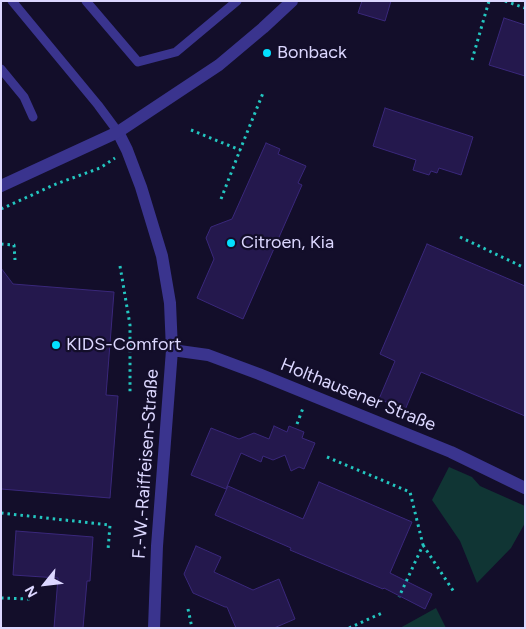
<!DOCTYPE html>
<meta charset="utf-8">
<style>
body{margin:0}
#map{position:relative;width:526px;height:629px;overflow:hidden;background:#130e2a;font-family:Figtree,sans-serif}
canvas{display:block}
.frame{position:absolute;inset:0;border:2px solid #dcd7ff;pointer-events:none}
.north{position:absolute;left:20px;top:559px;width:50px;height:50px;-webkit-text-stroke:4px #130e2a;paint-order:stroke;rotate:241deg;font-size:14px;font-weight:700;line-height:20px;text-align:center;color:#dcd7ff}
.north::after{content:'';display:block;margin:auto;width:18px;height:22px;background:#dcd7ff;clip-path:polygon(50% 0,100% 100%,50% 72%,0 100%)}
</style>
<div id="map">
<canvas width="526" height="629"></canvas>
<div class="frame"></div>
<div class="north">N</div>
</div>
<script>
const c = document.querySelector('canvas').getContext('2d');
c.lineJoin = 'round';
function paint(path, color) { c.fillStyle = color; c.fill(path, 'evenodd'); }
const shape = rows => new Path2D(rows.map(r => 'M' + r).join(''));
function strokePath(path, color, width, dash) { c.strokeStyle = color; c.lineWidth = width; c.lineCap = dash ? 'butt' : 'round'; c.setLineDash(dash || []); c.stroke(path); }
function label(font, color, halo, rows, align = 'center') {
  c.font = font + ' Figtree,sans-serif'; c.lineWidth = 4.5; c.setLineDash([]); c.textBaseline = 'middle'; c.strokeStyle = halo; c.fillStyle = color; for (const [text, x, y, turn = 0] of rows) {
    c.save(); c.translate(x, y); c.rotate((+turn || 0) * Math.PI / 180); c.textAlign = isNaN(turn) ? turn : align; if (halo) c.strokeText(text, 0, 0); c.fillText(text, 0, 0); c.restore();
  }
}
const green = shape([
 [449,467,472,477,480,486,525,506,525,523,511,548,477,583,460,541,432,500],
 [436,608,446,628,400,628]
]);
const building = shape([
 [362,1,391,1,385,21,358,13,362,1],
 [504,18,525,25,525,76,489,65,504,18],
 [385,108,473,137,461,175,439,168,437,173,431,171,429,175,413,170,416,160,373,146,385,108],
 [266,143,280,149,278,154,306,166,298,183,302,185,243,319,197,298,214,259,206,238,211,227,232,219,266,143],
 [427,244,525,286,525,416,421,372,405,410,379,399,395,361,380,354,427,244],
 [1,268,13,284,114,292,106,395,118,396,110,498,1,489,1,268],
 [274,426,287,432,289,426,304,432,302,438,315,443,304,469,299,467,291,471,285,455,273,460,263,456,261,462,241,453,226,489,191,475,211,428,239,439,254,433,269,439,274,426],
 [319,482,412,522,390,573,432,594,425,609,384,588,383,589,290,550,291,548,215,515,228,486,303,519,319,482],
 [16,531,93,537,90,581,87,581,83,628,54,628,58,578,13,575,16,531],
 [196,546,221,557,214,572,253,590,279,579,295,619,274,628,236,628,227,607,225,607,193,593,184,574,196,546]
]);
const path = shape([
 [505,1,525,8],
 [472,60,489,1],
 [191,130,240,150,263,93],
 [221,199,240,150],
 [1,209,56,184,100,168,115,158],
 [460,237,525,268],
 [1,244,14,245,15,260],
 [120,266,130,325,130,395],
 [297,424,303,408],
 [327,457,410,492,423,545,399,597],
 [1,513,110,525,108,550],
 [423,545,454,592],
 [1,598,30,599],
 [188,609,192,628],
 [349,628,382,613]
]);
const service = shape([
 [12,1,98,105,118,132],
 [86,1,138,62,176,52,237,1],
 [1,69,24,97,33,117]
]);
const minor = shape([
 [118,132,127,150,141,187,162,256,170,303,172,350,157,546,154,628],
 [172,350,208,355,259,374,451,452,525,488]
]);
const tertiary = shape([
 [1,186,118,132,219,65,263,28,292,1]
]);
const markers = [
 [267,53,5,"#03e0ff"],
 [231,243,5,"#03e0ff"],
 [56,345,5,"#03e0ff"]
];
const poiNames = [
 ["Bonback",277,53],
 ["Citroen, Kia",241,243],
 ["KIDS-Comfort",66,345]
];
const streetNames = [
 ["Holthausener Straße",358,395,22],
 ["F.-W.-Raiffeisen-Straße",146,464,-86]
];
paint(green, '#103534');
paint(building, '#24184d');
strokePath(building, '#3a287b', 1);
strokePath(path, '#23c6c0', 3, [2.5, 4]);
strokePath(service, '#3a348e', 9);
strokePath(minor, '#3a348e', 12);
strokePath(tertiary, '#3a348e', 12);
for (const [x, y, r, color] of markers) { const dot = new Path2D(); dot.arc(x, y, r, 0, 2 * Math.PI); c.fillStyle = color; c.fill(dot); strokePath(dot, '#130e2a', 2); }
label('18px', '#dcd7ff', '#130e2a', poiNames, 'left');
label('18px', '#dcd7ff', '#130e2a', streetNames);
</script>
